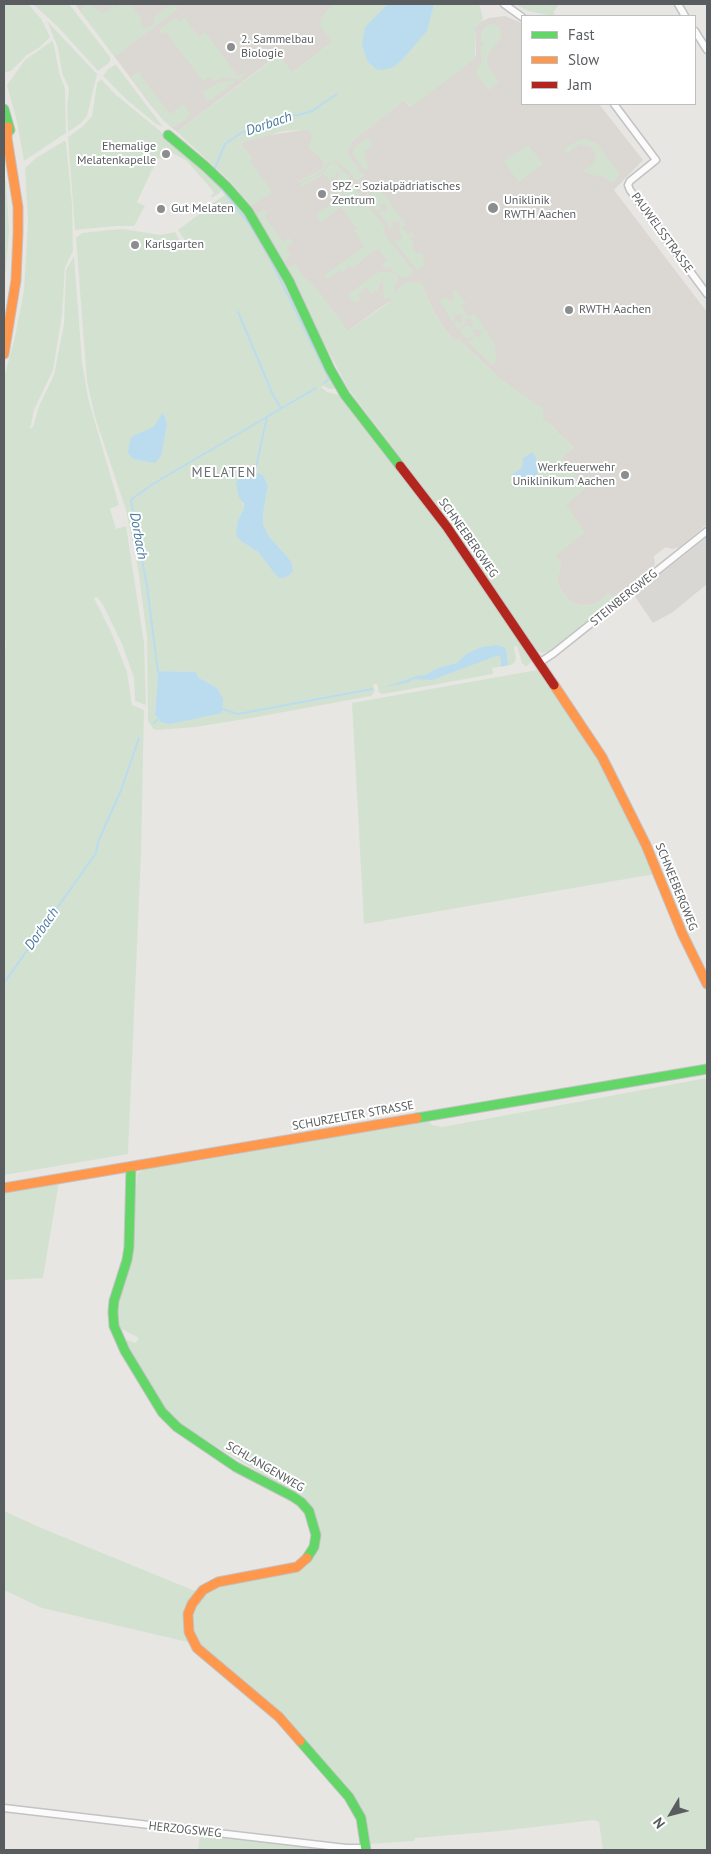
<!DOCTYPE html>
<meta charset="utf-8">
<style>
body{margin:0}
#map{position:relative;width:711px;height:1854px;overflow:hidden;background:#e8e6e3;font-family:"PT Sans",sans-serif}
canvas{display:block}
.frame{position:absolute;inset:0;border:5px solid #595d60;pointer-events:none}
.legend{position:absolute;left:521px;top:15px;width:175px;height:90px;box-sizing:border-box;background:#fff;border:1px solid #bdbebf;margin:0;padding:6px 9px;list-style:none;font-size:15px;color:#595d60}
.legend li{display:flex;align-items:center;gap:10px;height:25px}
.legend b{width:25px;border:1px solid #bdbebf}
.north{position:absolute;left:646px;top:1789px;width:50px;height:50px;-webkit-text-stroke:4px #fff;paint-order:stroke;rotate:233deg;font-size:14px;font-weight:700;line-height:20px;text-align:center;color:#595d60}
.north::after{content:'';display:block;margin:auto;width:18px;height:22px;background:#595d60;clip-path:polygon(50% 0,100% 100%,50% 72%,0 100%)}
</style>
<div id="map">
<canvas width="711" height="1854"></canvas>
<div class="frame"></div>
<ul class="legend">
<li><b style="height:6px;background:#63d668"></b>Fast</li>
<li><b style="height:6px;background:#ff974d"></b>Slow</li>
<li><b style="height:6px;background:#b3261e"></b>Jam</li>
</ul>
<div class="north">N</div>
</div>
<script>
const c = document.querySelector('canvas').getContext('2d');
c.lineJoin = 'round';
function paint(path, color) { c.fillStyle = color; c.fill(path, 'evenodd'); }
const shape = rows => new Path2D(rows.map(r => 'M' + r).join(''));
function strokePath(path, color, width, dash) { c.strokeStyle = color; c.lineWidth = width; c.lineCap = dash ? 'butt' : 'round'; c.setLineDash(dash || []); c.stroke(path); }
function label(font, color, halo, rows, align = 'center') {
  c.font = font + ' "PT Sans",sans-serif'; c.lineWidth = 4; c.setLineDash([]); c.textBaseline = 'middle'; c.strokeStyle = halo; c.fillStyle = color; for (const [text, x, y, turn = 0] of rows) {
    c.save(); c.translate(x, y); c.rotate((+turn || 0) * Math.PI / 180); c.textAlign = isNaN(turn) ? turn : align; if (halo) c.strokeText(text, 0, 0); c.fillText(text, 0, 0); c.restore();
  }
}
const industrial = shape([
 [707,537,707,584,673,612,653,623,634,595]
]);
const education = shape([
 [75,4,346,4,332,42,292,73,278,55,177,132,164,121,150,104],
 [505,16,522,23,522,104,599,104,643,160,614,190,707,312,707,524,680,547,672,549,666,547,654,556,655,565,615,599,608,594,598,603,586,606,574,604,569,600,560,589,557,580,561,564,555,556,566,505,562,457,573,448,566,439,558,434,554,427,542,419,542,409,500,379,458,339,454,342,434,313,421,283,381,307,326,347,289,270,251,206,230,181,252,158,240,143,269,135,309,129,335,155,404,100,410,107,476,55,475,27,482,21,489,18]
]);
const green = shape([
 [4,4,28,4,42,20,50,37,40,47,27,55,11,71,7,72,4,72],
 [33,4,69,4,110,57,110,62,98,71,58,27],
 [89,4,100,12,104,13,114,5,116,8,122,4,134,4,132,6,141,18,140,22,144,28,152,26,155,22,154,17,171,4,179,8,115,57,80,11,83,6],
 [334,4,479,4,483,18,482,21,475,27,475,59,411,107,404,100,352,142,347,153,361,173,365,175,358,180,354,180,349,171,338,162,333,161,328,163,323,171,299,183,298,181,322,169,324,165,321,159,309,148,312,137,309,130,284,131,240,143,252,158,250,161,271,190,270,194,251,206,230,181,177,132,279,55,292,73,332,42,319,24,322,22,320,20,327,10],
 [515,4,559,4,554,12,555,16,553,16,528,11],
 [176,17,180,22,185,18,199,37,205,32,238,76,242,74,247,73,239,79,227,77,213,81,209,77,203,81,165,31,162,34,159,30],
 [47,21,97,74,87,116,81,123,68,132,67,108,69,88,62,73,58,48],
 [490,24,495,25,500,28,501,34,501,37,487,56,487,65,499,82,489,90,476,74,476,70,484,60,487,44,483,59,480,63,482,59,480,46,482,47,483,42,481,41,482,31,485,27],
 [52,41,54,45,59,72,65,89,66,133,24,161,17,122,7,85,25,60],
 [115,65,116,65,163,127,156,124,127,100,103,76,108,69],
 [138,72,170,114,184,104,190,113,186,120,173,127,164,121,131,77],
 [101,79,116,95,159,130,174,146,222,187,220,193,211,198,211,196,214,193,212,190,187,161,167,150,164,151,166,156,163,160,159,158,152,170,137,202,145,206,134,226,115,226,75,230,68,137,83,126,92,116,97,83],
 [225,81,236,81,211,100,207,100,202,93,212,86],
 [366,139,370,140,373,146,364,152,368,169,367,170,363,168,352,153,354,148],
 [586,139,597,144,619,173,617,178,613,183,610,182,607,178,598,175,594,176,583,170,591,167,596,159,595,153,590,146,579,144,568,153,563,150,579,140],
 [64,141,66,142,72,204,73,251,65,267,62,315,53,370,34,410,30,429,33,427,39,406,54,375,64,324,66,270,74,256,82,362,88,398,119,505,110,509,116,529,126,526,144,643,146,705,135,701,134,678,122,644,103,605,97,597,94,598,112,634,127,672,132,705,144,710,141,854,128,1154,4,1175,4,658,6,642,4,639,4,378,15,337,24,290,28,221,25,168,36,158],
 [528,145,543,164,519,182,504,162],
 [332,162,336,163,342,170,336,172,336,180,334,177,330,181,324,174,301,187,300,184,323,173],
 [339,172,344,172,348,175,351,183,384,227,385,235,414,272,408,277,401,277,390,268,385,269,382,265,387,260,378,248,352,268,350,266,342,272,340,270,327,279,324,276,364,246,354,231,357,228,341,207,321,222,318,217,317,214,341,197,338,192,339,190,347,201,352,198,351,197,348,199,337,184,338,174],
 [6,180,9,231,4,292,4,182],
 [375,183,401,218,396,222,393,221,391,224,393,227,390,228,379,213,381,211,386,214,387,206,385,204,379,204,380,209,377,211,365,195,368,193,373,195,374,187,372,186],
 [228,193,251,222,283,277,337,387,334,389,330,389,323,386,321,387,327,392,342,396,442,527,533,660,527,666,525,666,522,663,517,646,514,647,516,658,515,662,511,665,492,668,493,674,383,694,379,693,377,684,373,684,375,691,371,696,257,717,196,727,158,730,153,729,150,724,148,722,147,637,138,568,126,510,95,417,87,381,76,238,82,233,110,230,123,229,160,235,175,232,184,248,188,245,178,230,210,206,210,205],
 [256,472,263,475,268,485,263,515,263,524,268,535,291,561,271,569,258,552,242,542,238,520,244,508,239,477,245,473],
 [158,671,196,672,198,677,217,688,160,720,155,716],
 [262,210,268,212,264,216,283,242,289,238,293,243,287,247,290,256,284,262,257,215],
 [402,219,406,224,402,227,407,234,411,232,414,235,411,238,415,254,422,253,425,265,417,270,394,241,396,239,398,242,401,240,402,235,399,232,401,224,398,221],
 [294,264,297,265,299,272,317,289,348,331,394,299,384,298,383,282,379,284,378,290,372,294,366,287,358,294,361,298,355,303,348,295,374,275,380,272,389,272,397,275,398,279,394,289,396,293,402,284,411,282,421,283,434,313,454,342,458,339,500,379,543,409,543,419,554,427,558,434,566,439,573,448,562,457,586,488,566,505,585,532,555,556,561,564,557,580,560,589,569,600,574,604,586,606,595,604,608,594,615,599,551,651,542,653,537,650,436,504,349,390,326,347,288,268],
 [456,290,468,306,464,303,461,306,469,317,474,314,485,329,483,331,474,328,472,331,474,334,467,339,460,331,467,325,470,328,472,327,473,320,466,318,464,320,466,323,458,329,454,324,457,321,460,324,462,323,463,315,456,314,454,316,455,319,453,322,440,300,447,298,451,302,453,301,454,295,453,292],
 [486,330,494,343,496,356,495,362,492,365,468,342,475,335,480,338,481,332],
 [537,670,539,670,586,736,599,758,640,840,655,874,364,924,352,703],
 [707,1078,707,1850,603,1850,599,1822,594,1820,501,1831,415,1838,414,1841,370,1844,360,1809,318,1757,206,1655,190,1628,195,1601,213,1585,295,1570,300,1572,307,1566,318,1549,320,1536,317,1522,312,1509,297,1495,179,1424,157,1399,123,1340,124,1339,136,1343,139,1338,118,1327,116,1319,138,1173,147,1168,199,1161,427,1119,432,1125,442,1127],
 [59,1182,43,1278,4,1280,4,1193],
 [4,1511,39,1527,195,1591,195,1595,189,1604,192,1643,42,1608,4,1590],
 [200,1835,279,1842,338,1850,198,1850]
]);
const water = shape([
 [388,4,434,4,427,31,402,60,392,68,382,70,376,69,368,62,362,45,365,27],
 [162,413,165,417,167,425,161,456,155,463,133,459,128,453,130,440,133,436,153,427,157,422],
 [533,452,536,458,538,477,535,481,526,486,522,487,513,487,511,485,514,477,511,475,522,468,523,458],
 [256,472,263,475,268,485,263,515,263,524,268,535,291,561,293,571,288,576,283,578,279,578,271,569,258,552,242,542,236,535,238,520,244,508,244,503,239,498,236,483,239,477,245,473],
 [497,645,503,647,506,649,508,665,501,667,501,659,499,655,432,680,414,679,409,682,382,688,417,676,426,675,438,668,457,663,466,654,482,647],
 [158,671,196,672,198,677,217,688,223,699,222,713,170,724,160,722,159,718,155,716]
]);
const stream = shape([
 [215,168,225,144,241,133,284,116,299,115,312,111,337,94],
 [216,182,250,225,269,257,329,379,324,383],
 [238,312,273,395,281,408],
 [255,472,267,417],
 [158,672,147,586,131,501,133,498,153,484,316,388],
 [222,709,238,714,372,689],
 [154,723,159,718],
 [4,983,96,853,98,842,121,790,139,738]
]);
const street = shape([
 [504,4,522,17],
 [678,4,685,16],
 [695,31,707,50],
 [614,104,656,160,630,181,628,185,630,190,707,294],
 [539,663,554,653,707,531],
 [4,1808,346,1848,366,1848]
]);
const fast = shape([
 [4,109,10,130],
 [168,135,206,167,227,187,248,211,289,281,330,369,345,395,400,466],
 [417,1118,707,1069],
 [131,1167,129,1247,127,1260,114,1301,113,1312,114,1326,125,1351,162,1412,177,1427,236,1467,292,1496,301,1502,309,1511,316,1535,314,1547,307,1558],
 [300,1741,349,1797,361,1818,366,1850]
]);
const slow = shape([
 [4,354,16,280,18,233,18,207,7,138,8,127],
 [554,685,602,757,646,845,682,933,707,984],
 [4,1188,417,1118],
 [300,1741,279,1717,197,1648,189,1632,188,1614,192,1604,203,1590,218,1582,297,1567,307,1558]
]);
const jam = shape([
 [400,466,447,527,554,685]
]);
const markers = [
 [231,47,5,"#8b8d8e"],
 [166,154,5,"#8b8d8e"],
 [322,194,5,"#8b8d8e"],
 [493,208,6,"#8b8d8e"],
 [161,209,5,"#8b8d8e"],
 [135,245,5,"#8b8d8e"],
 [569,310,5,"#8b8d8e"],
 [625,475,5,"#8b8d8e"]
];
const poiNames = [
 ["2. Sammelbau",241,40],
 ["Biologie",241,54],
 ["Ehemalige",156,147,"right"],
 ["Melatenkapelle",156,161,"right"],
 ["SPZ - Sozialpädriatisches",332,187],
 ["Zentrum",332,201],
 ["Uniklinik",504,201],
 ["RWTH Aachen",504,215],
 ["Gut Melaten",171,209],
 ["Karlsgarten",145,245],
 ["RWTH Aachen",579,310],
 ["Werkfeuerwehr",615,468,"right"],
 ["Uniklinikum Aachen",615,482,"right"]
];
const streetNames = [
 ["PAUWELSSTRASSE",662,233,54],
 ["SCHNEEBERGWEG",468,538,55],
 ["STEINBERGWEG",624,598,-39],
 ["SCHNEEBERGWEG",676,887,68],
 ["SCHURZELTER STRASSE",353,1116,-10],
 ["SCHLANGENWEG",265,1467,30],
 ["HERZOGSWEG",185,1830,6]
];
const waterNames = [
 ["Dorbach",269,124,-19],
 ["Dorbach",138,536,80],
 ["Dorbach",42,929,-55]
];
const neighbourhoodNames = [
 ["MELATEN",224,473]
];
paint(industrial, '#d9d7d4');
paint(education, '#dbd8d3');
paint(green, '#d3e2d0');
paint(water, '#bbdcee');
strokePath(stream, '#bbdcee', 2);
strokePath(street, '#c4c3c4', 9);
strokePath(fast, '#c3c3c4', 11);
strokePath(slow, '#c3c3c4', 11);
strokePath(jam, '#c3c3c4', 11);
strokePath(street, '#fcfbfb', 6);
strokePath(fast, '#63d668', 9);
strokePath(slow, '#ff974d', 9);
strokePath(jam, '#b3261e', 9);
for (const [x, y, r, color] of markers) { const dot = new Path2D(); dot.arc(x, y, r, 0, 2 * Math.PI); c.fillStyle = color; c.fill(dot); strokePath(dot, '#fff', 2); }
label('12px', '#595d60', '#fff', poiNames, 'left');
label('12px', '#595d60', '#fff', streetNames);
label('italic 14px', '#497aa2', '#fff', waterNames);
c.letterSpacing = '1px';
label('14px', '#6a6e71', '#fff', neighbourhoodNames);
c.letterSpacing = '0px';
</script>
